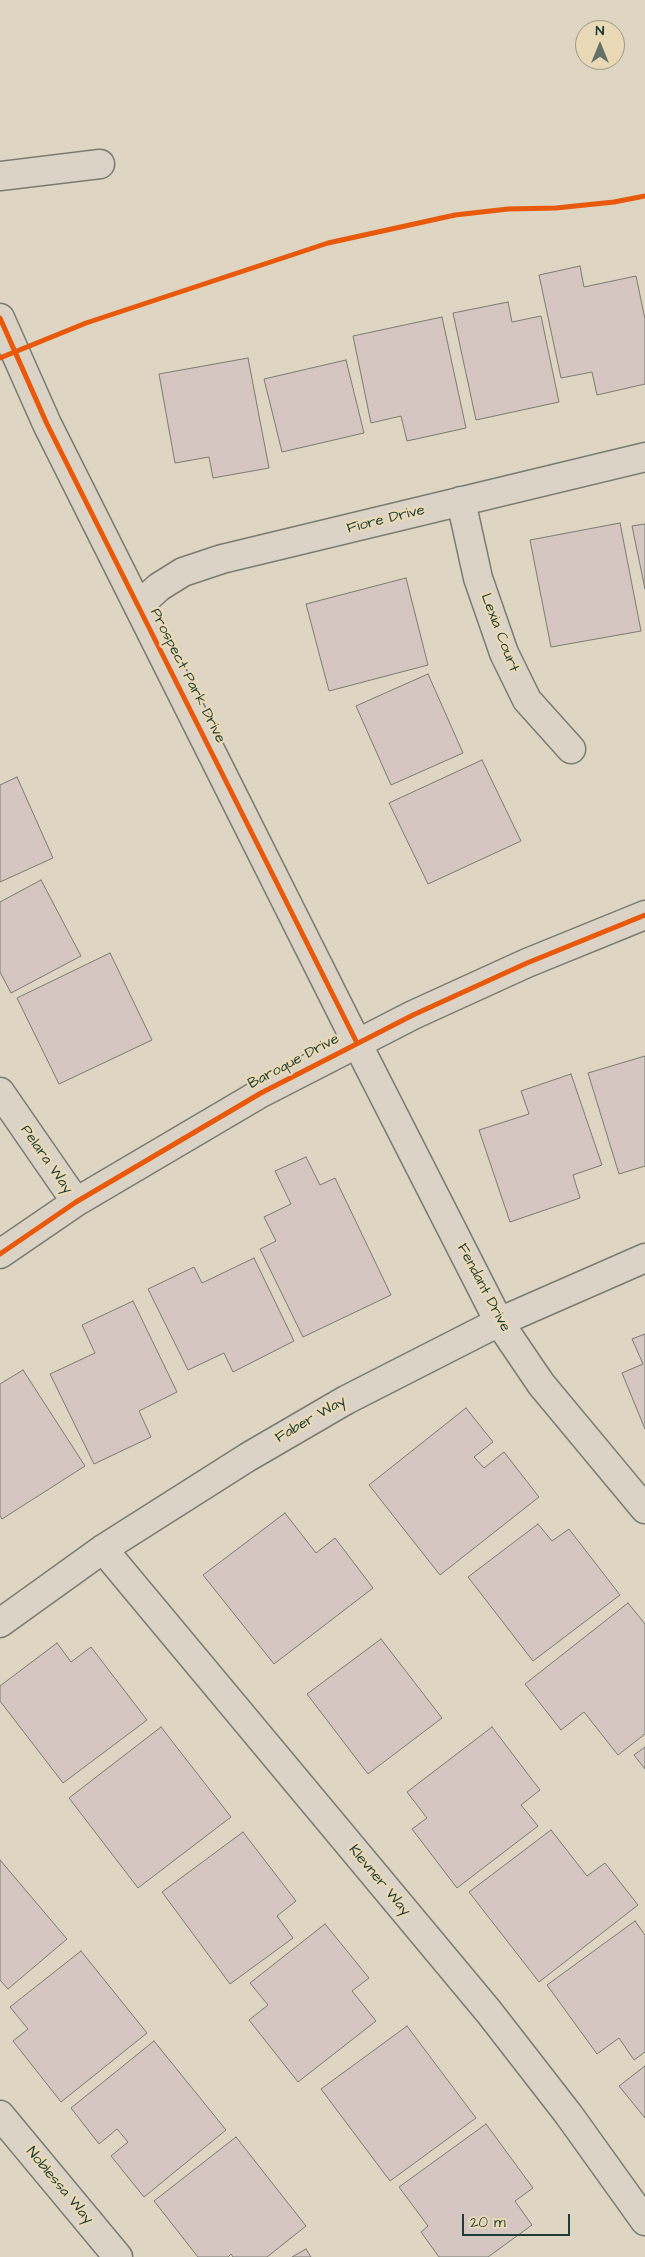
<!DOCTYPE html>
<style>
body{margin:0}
#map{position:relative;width:645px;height:2257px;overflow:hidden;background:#ded5c2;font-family:"Architects Daughter",sans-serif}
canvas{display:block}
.north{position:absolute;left:575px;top:20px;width:50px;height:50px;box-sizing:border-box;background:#ead9b6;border:1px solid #999b82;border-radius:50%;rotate:0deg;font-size:14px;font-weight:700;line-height:20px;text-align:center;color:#1f3d34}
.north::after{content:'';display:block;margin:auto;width:18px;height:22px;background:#627266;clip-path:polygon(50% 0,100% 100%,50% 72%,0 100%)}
.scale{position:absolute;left:462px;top:2214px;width:108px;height:22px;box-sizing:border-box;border:2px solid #1f3d34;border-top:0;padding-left:6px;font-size:15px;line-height:18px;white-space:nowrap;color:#1f3d34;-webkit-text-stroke:4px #ead9b6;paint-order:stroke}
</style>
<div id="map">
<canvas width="645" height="2257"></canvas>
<div class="north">N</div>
<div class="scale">20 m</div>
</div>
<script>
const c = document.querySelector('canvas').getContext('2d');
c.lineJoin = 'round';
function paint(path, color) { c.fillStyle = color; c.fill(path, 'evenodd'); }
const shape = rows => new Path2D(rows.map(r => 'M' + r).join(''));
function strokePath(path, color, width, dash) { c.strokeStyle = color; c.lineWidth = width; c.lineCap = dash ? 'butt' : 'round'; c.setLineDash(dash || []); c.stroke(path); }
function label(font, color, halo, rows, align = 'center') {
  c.font = font + ' "Architects Daughter",sans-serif'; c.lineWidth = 4.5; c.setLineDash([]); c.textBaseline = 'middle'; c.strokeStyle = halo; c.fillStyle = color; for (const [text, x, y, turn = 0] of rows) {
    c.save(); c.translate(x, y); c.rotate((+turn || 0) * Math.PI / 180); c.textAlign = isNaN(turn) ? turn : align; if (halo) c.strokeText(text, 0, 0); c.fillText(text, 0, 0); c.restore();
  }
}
const building = shape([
 [580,266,584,287,636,276,645,319,645,384,597,395,592,372,561,378,539,275,580,266],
 [508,302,512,322,541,316,559,402,476,420,453,313,508,302],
 [442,317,466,428,407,441,401,416,371,423,353,336,442,317],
 [248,358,269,468,213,478,209,457,175,463,159,374,248,358],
 [346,360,364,433,282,452,264,379,346,360],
 [620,523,641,631,551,647,530,540,620,523],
 [645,524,645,589,632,526,645,524],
 [406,578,428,665,329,691,306,604,406,578],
 [428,674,463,753,391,785,356,706,428,674],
 [482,760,521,841,428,884,389,803,482,760],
 [17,777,53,858,0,882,0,785,17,777],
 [41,880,81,956,11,993,0,972,0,902,41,880],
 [110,953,152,1040,59,1084,17,998,110,953],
 [645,1056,645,1166,619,1174,588,1073,645,1056],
 [571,1074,602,1165,573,1175,580,1198,510,1222,479,1130,529,1114,521,1091,571,1074],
 [306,1157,320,1185,335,1178,391,1295,303,1337,260,1249,276,1241,264,1217,291,1204,275,1171,306,1157],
 [254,1258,294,1341,233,1372,224,1353,188,1370,148,1289,194,1267,202,1283,254,1258],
 [133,1301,177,1392,139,1411,151,1437,94,1464,50,1374,95,1353,82,1325,133,1301],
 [645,1334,645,1429,622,1373,643,1364,632,1339,645,1334],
 [23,1370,85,1466,2,1519,0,1516,0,1384,23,1370],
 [466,1408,493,1442,474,1457,484,1468,504,1452,539,1497,440,1575,369,1485,466,1408],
 [285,1513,316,1553,335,1538,373,1588,274,1664,203,1575,285,1513],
 [538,1524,552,1541,569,1529,620,1595,533,1661,468,1577,538,1524],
 [628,1603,645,1624,645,1734,618,1755,584,1712,561,1730,525,1684,628,1603],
 [381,1639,442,1718,368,1774,307,1694,381,1639],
 [57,1643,71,1662,91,1647,147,1720,63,1783,0,1701,0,1686,57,1643],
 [161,1727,231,1817,138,1888,69,1798,161,1727],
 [492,1727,540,1790,521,1805,538,1826,457,1888,412,1829,427,1818,407,1792,492,1727],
 [645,1747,645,1769,634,1755,645,1747],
 [551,1830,587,1876,605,1863,638,1905,539,1982,469,1892,551,1830],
 [243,1832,296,1901,277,1916,293,1938,230,1984,162,1892,243,1832],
 [0,1860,67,1939,8,1989,0,1980,0,1860],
 [635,1921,645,1935,645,2052,634,2060,619,2038,597,2054,547,1985,635,1921],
 [325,1924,369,1978,352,1991,376,2021,298,2082,249,2020,268,2005,250,1983,325,1924],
 [81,1951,147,2033,61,2102,13,2041,28,2029,10,2007,81,1951],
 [407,2026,476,2118,390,2181,321,2089,407,2026],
 [154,2041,226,2130,144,2197,111,2156,128,2142,117,2129,99,2144,71,2108,154,2041],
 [645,2066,645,2118,619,2086,645,2066],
 [486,2124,533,2188,515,2201,532,2225,488,2257,439,2257,421,2232,428,2226,399,2187,486,2124],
 [236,2137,306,2226,267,2257,233,2257,231,2254,228,2257,198,2257,154,2201,236,2137],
 [306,2249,311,2257,292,2257,306,2249]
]);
const minor = shape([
 [0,176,100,164],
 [0,318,47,424,357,1043,499,1322,541,1384,645,1509],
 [461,501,478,578,504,653,527,700,571,749],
 [138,606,159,587,183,572,222,559,645,457],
 [0,1092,76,1202],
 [0,1254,76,1202,261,1093,413,1015,527,963,645,915],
 [103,1549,489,2012,569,2115,645,2221],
 [0,1623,103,1549,248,1457,346,1400,499,1322,645,1258],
 [0,2115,118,2257]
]);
const cycleway = shape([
 [0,318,47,424,357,1043],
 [0,358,86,323,328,243,455,215,508,209,556,208,614,202,645,196],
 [0,1254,76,1202,261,1093,413,1015,527,963,645,915]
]);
const streetNames = [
 ["Fiore Drive",386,520,-14],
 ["Lexia Court",499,633,69],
 ["Prospect Park Drive",187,676,63],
 ["Baroque Drive",294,1062,-28],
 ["Pelara Way",46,1160,55],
 ["Fendant Drive",483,1288,62],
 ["Faber Way",311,1420,-30],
 ["Klevner Way",379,1881,50],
 ["Noblessa Way",59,2186,50]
];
paint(building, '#d5c6c2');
strokePath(building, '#7a7c72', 1);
strokePath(minor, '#7a7c72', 31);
strokePath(minor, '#dad3c6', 28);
strokePath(cycleway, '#e8590c', 5);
label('15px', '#1f3d34', '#ead9b6', streetNames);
</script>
